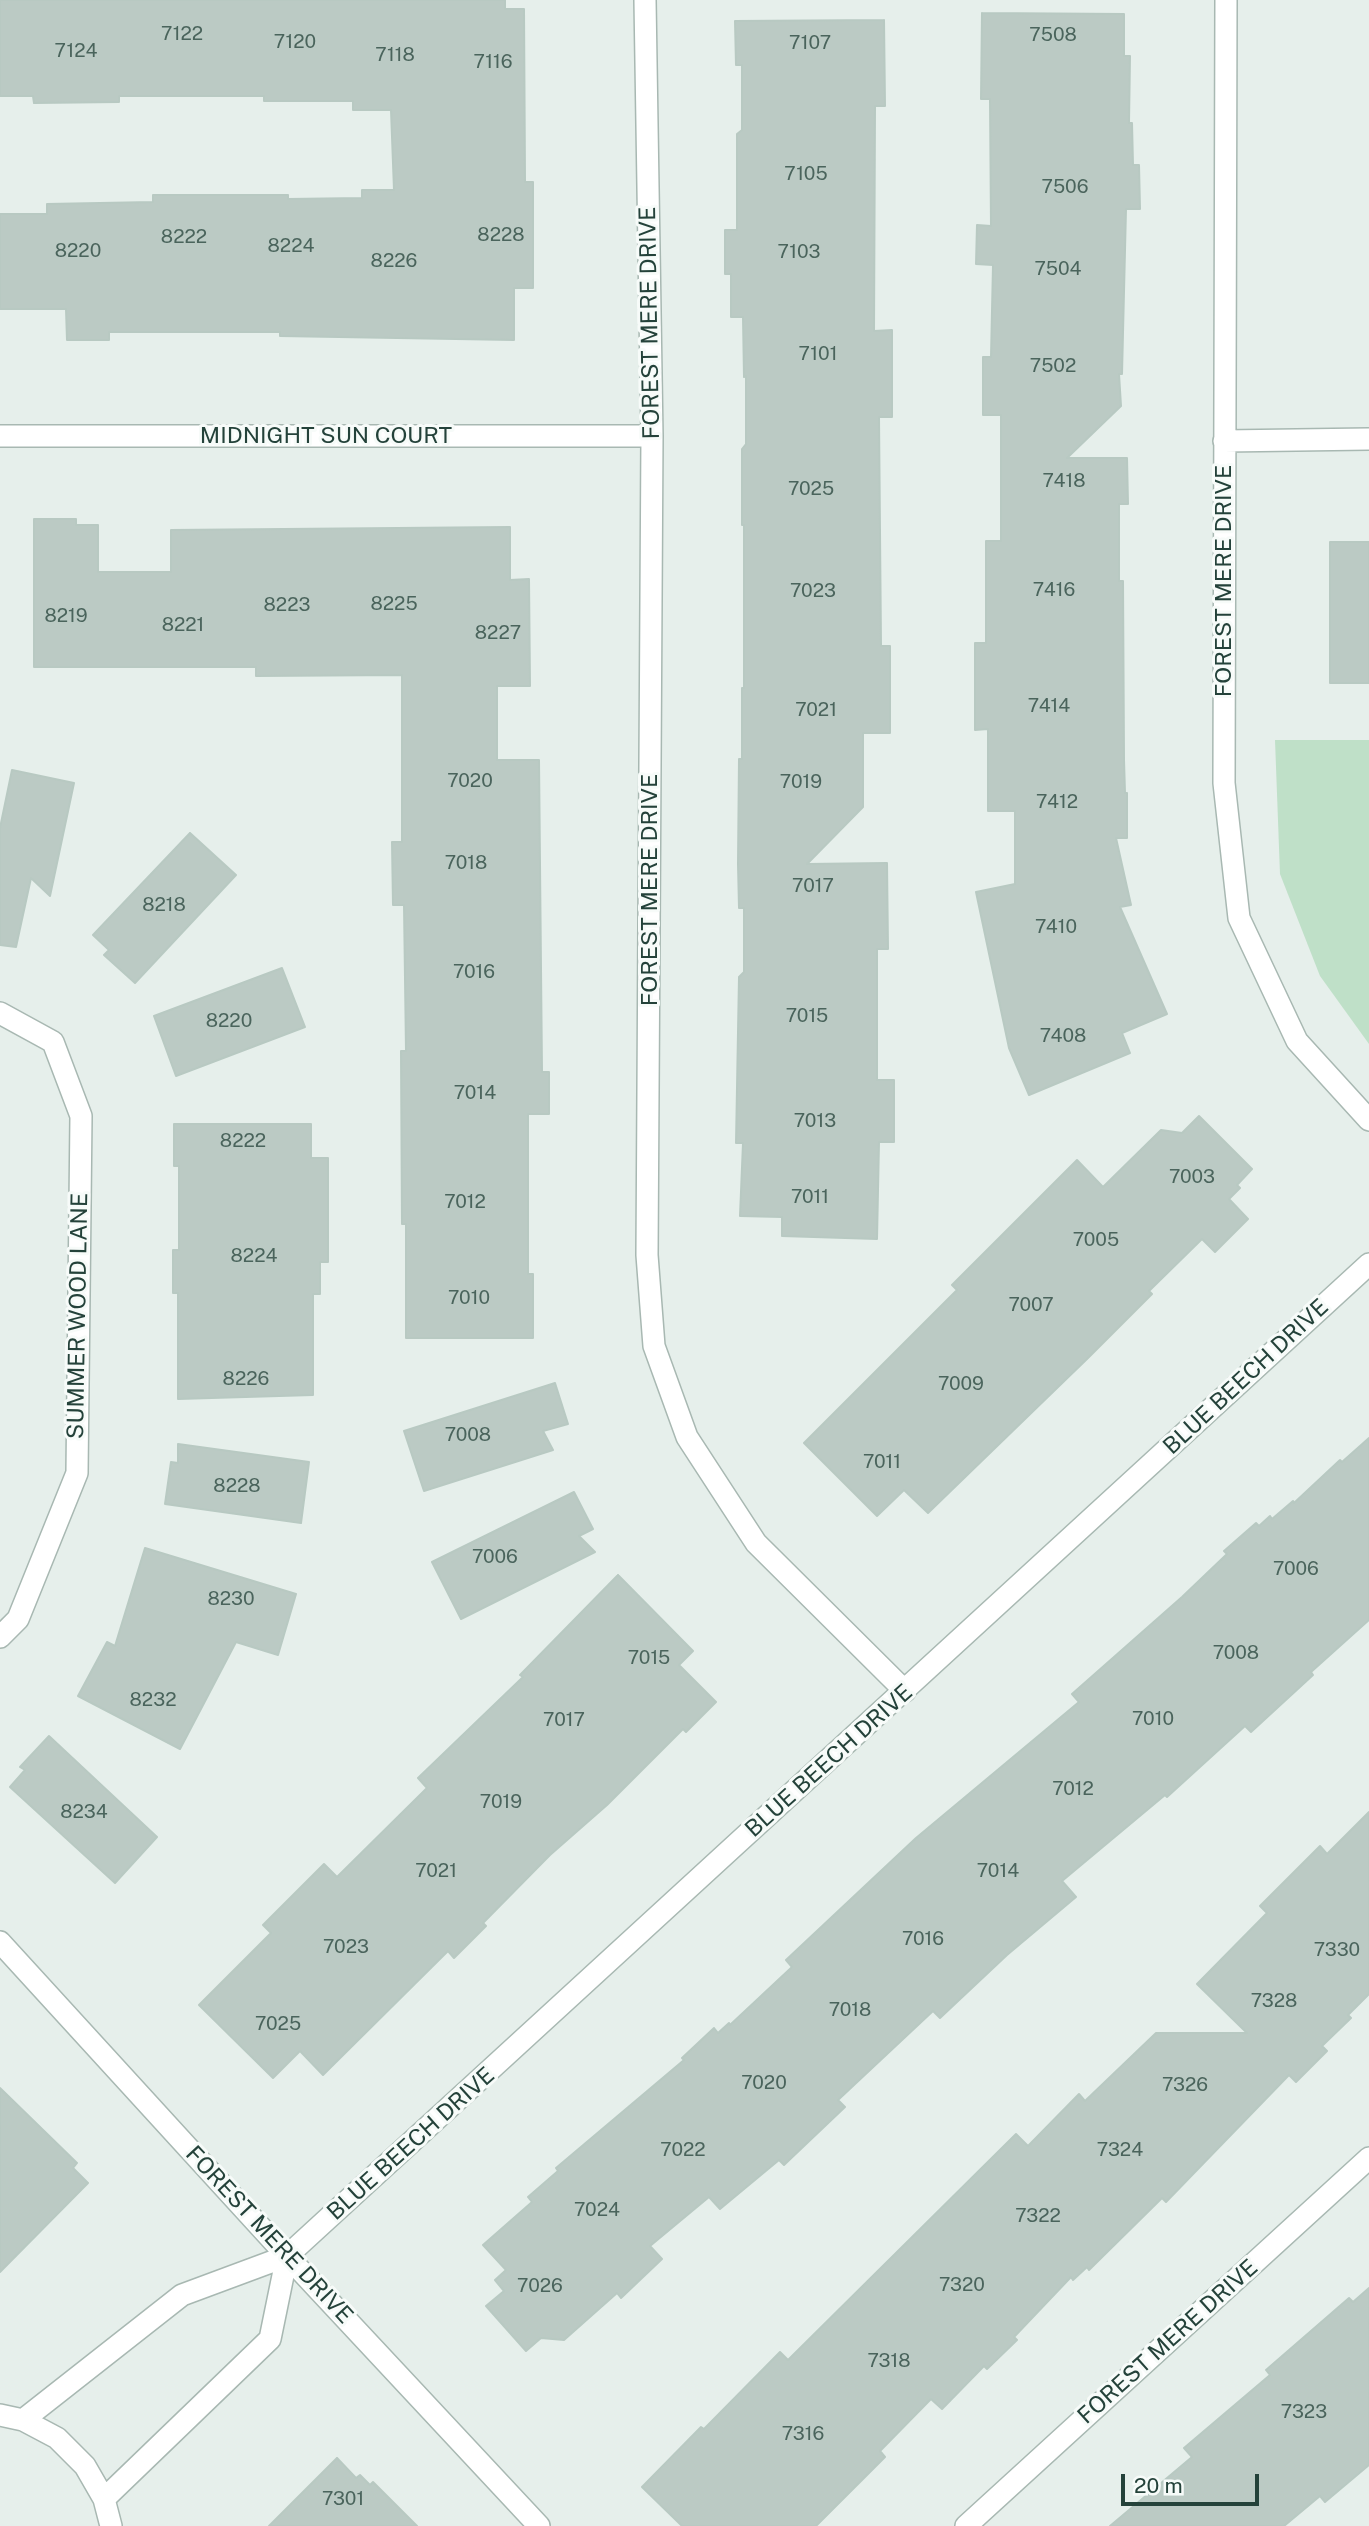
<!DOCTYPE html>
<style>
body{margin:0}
#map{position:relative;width:1369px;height:2526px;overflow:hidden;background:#e6efeb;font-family:"Public Sans",sans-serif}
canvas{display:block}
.scale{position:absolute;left:1121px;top:2474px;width:138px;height:32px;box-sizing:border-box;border:4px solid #24423a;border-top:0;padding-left:9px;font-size:21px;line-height:24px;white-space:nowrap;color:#24423a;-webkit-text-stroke:5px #f7fbf9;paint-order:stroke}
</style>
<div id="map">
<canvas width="1369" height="2526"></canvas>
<div class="scale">20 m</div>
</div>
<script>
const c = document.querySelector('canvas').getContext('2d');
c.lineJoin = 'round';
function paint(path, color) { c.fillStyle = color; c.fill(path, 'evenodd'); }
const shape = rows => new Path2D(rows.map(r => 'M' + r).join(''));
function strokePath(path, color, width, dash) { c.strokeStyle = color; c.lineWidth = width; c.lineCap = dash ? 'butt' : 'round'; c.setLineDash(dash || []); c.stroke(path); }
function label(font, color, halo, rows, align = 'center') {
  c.font = font + ' "Public Sans",sans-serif'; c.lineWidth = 6; c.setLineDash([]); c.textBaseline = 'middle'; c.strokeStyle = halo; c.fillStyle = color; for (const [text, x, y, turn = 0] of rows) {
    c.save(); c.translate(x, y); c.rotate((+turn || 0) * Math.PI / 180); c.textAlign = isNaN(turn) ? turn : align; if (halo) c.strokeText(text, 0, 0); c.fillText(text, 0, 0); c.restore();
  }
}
const green = shape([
 [1275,740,1369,740,1369,1044,1320,976,1280,874]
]);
const building = shape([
 [0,0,505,0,505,9,524,9,525,182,533,182,533,288,514,288,514,340,280,336,280,332,109,332,109,340,67,340,66,309,0,309,0,214,47,214,47,204,153,202,153,195,288,195,288,199,362,198,362,190,394,190,391,110,353,110,353,101,264,101,264,96,119,96,119,102,34,103,33,96,0,96,0,0],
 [982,13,1124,14,1124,56,1130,56,1129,123,1132,123,1133,165,1139,165,1140,209,1126,209,1122,374,1119,374,1121,406,1067,458,1127,458,1128,504,1119,504,1119,581,1123,581,1124,760,1125,793,1127,793,1127,838,1116,838,1131,905,1120,907,1167,1014,1122,1033,1130,1053,1029,1095,1009,1048,976,892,1015,884,1015,811,988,811,988,729,975,730,975,643,986,643,986,541,1001,541,1001,415,983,415,983,357,991,357,993,265,976,264,977,225,991,226,990,99,981,99,982,13],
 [884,20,885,106,875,106,874,331,892,330,892,417,879,417,881,646,890,646,890,733,863,733,863,807,807,864,887,863,888,949,877,949,877,1080,894,1080,894,1142,879,1142,877,1239,782,1236,782,1217,740,1216,743,1143,736,1143,739,977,744,972,744,908,739,908,738,864,739,759,742,759,742,688,744,688,744,525,742,525,742,449,746,444,746,376,744,377,743,317,731,317,731,274,725,274,725,230,737,230,737,134,742,130,742,65,736,65,735,21,884,20],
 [34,519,76,519,76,525,98,525,98,572,171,572,171,530,510,527,510,580,529,579,530,686,497,686,497,760,539,760,542,1072,549,1072,549,1114,528,1114,528,1274,533,1274,533,1338,406,1338,406,1224,402,1224,401,1051,406,1051,404,905,393,905,392,842,402,842,402,675,256,676,256,667,34,667,34,519],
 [1330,542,1369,542,1369,683,1330,683,1330,542],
 [12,770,74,783,50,896,31,878,16,947,0,945,0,828,12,770],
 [190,833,236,875,135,983,104,955,109,950,93,935,190,833],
 [282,968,305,1027,176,1076,154,1016,282,968],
 [1199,1116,1252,1169,1237,1185,1240,1188,1229,1199,1248,1219,1215,1252,1202,1239,1149,1291,1152,1294,1088,1358,928,1513,904,1490,877,1516,804,1443,957,1290,952,1285,1077,1160,1103,1187,1161,1130,1182,1133,1199,1116],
 [174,1124,311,1124,311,1158,328,1158,328,1262,320,1262,320,1294,313,1294,313,1395,178,1399,178,1293,173,1293,173,1250,179,1250,179,1166,174,1166,174,1124],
 [555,1383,568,1424,543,1431,553,1450,424,1491,404,1431,555,1383],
 [1369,1438,1369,1620,1311,1672,1313,1675,1251,1732,1245,1726,1167,1797,1165,1795,1062,1881,1076,1897,1007,1955,940,2018,933,2011,838,2100,845,2107,784,2165,779,2160,720,2209,709,2197,650,2246,662,2259,621,2298,617,2293,564,2340,541,2338,526,2351,486,2306,504,2291,495,2280,506,2270,483,2245,532,2202,528,2197,558,2171,556,2168,684,2060,682,2058,714,2028,718,2033,729,2023,730,2025,792,1967,786,1960,916,1838,1079,1702,1072,1694,1182,1597,1227,1554,1224,1551,1256,1523,1259,1526,1270,1516,1272,1519,1293,1501,1294,1503,1340,1460,1342,1462,1369,1438],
 [178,1444,309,1462,301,1523,165,1504,171,1462,178,1463,178,1444],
 [574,1492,593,1529,579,1536,595,1552,461,1619,432,1562,574,1492],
 [145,1548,296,1594,278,1655,236,1642,180,1749,78,1696,107,1642,115,1646,145,1548],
 [618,1575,693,1651,679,1665,716,1702,686,1732,683,1729,607,1805,550,1855,483,1923,486,1926,454,1958,448,1951,323,2075,300,2051,273,2078,199,2005,271,1933,263,1925,324,1864,337,1877,427,1788,418,1778,523,1677,520,1675,618,1575],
 [49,1736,157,1837,115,1883,10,1787,25,1770,20,1767,49,1736],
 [1369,1812,1369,1994,1348,2015,1351,2018,1322,2046,1327,2051,1296,2082,1289,2075,1166,2202,1162,2198,1089,2270,1087,2267,1073,2280,1071,2277,1014,2337,1017,2340,987,2369,984,2366,942,2409,931,2399,880,2451,885,2457,816,2526,682,2526,642,2487,701,2427,704,2429,780,2352,788,2360,1016,2134,1028,2146,1079,2094,1085,2101,1156,2033,1247,2033,1197,1984,1267,1913,1260,1906,1320,1846,1327,1854,1369,1812],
 [0,2088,77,2163,73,2168,88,2183,0,2272,0,2088],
 [1369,2288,1369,2465,1325,2502,1320,2496,1284,2526,1110,2526,1192,2457,1184,2448,1270,2375,1266,2370,1349,2298,1353,2302,1369,2288],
 [337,2458,356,2478,360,2475,370,2485,373,2482,417,2526,269,2526,337,2458]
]);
const minor = shape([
 [645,0,652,436,647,1255,654,1346,687,1437,756,1543,905,1691],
 [1226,0,1224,783,1239,918,1297,1041,1369,1120],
 [0,436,652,436],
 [1224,441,1369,439],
 [0,1013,53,1042,81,1116,77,1473,18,1619,0,1637],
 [0,1942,287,2256,539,2526],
 [0,2415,23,2420,57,2438,85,2466,104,2499,111,2526],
 [23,2420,182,2295,287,2256,1369,1264],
 [104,2499,270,2339,287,2256],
 [966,2526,1369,2158]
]);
const numberNames = [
 ["7122",182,34],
 ["7508",1053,35],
 ["7120",295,42],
 ["7107",810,43],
 ["7124",76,51],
 ["7118",395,55],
 ["7116",493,62],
 ["7105",806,174],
 ["7506",1065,187],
 ["8228",501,235],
 ["8222",184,237],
 ["8224",291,246],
 ["8220",78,251],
 ["7103",799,252],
 ["8226",394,261],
 ["7504",1058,269],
 ["7101",818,354],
 ["7502",1053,366],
 ["7418",1064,481],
 ["7025",811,489],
 ["7416",1054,590],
 ["7023",813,591],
 ["8225",394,604],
 ["8223",287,605],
 ["8219",66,616],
 ["8221",183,625],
 ["8227",498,633],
 ["7414",1049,706],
 ["7021",816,710],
 ["7020",470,781],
 ["7019",801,782],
 ["7412",1057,802],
 ["7018",466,863],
 ["7017",813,886],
 ["8218",164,905],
 ["7410",1056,927],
 ["7016",474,972],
 ["7015",807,1016],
 ["8220",229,1021],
 ["7408",1063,1036],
 ["7014",475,1093],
 ["7013",815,1121],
 ["8222",243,1141],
 ["7003",1192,1177],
 ["7011",810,1197],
 ["7012",465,1202],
 ["7005",1096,1240],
 ["8224",254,1256],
 ["7010",469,1298],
 ["7007",1031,1305],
 ["8226",246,1379],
 ["7009",961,1384],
 ["7008",468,1435],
 ["7011",882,1462],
 ["8228",237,1486],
 ["7006",495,1557],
 ["7006",1296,1569],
 ["8230",231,1599],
 ["7008",1236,1653],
 ["7015",649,1658],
 ["8232",153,1700],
 ["7010",1153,1719],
 ["7017",564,1720],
 ["7012",1073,1789],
 ["7019",501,1802],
 ["8234",84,1812],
 ["7021",436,1871],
 ["7014",998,1871],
 ["7016",923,1939],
 ["7023",346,1947],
 ["7330",1337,1950],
 ["7328",1274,2001],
 ["7018",850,2010],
 ["7025",278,2024],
 ["7020",764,2083],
 ["7326",1185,2085],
 ["7022",683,2150],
 ["7324",1120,2150],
 ["7024",597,2210],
 ["7322",1038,2216],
 ["7320",962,2285],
 ["7026",540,2286],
 ["7318",889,2361],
 ["7323",1304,2412],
 ["7316",803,2434],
 ["7301",343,2499]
];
const streetNames = [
 ["FOREST MERE DRIVE",650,323,-91],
 ["MIDNIGHT SUN COURT",326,436],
 ["FOREST MERE DRIVE",1224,581,-90],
 ["FOREST MERE DRIVE",650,890,-90],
 ["SUMMER WOOD LANE",78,1316,-89],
 ["BLUE BEECH DRIVE",1246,1377,-43],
 ["BLUE BEECH DRIVE",829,1761,-42],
 ["BLUE BEECH DRIVE",411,2144,-42],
 ["FOREST MERE DRIVE",269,2235,47],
 ["FOREST MERE DRIVE",1168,2342,-42]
];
paint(green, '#bfe0c8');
paint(building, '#bbcac4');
strokePath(building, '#b8c9c2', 2);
strokePath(minor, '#a8b8b2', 24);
strokePath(minor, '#fff', 21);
label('19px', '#4a645c', null, numberNames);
label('23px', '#24423a', '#f7fbf9', streetNames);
</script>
